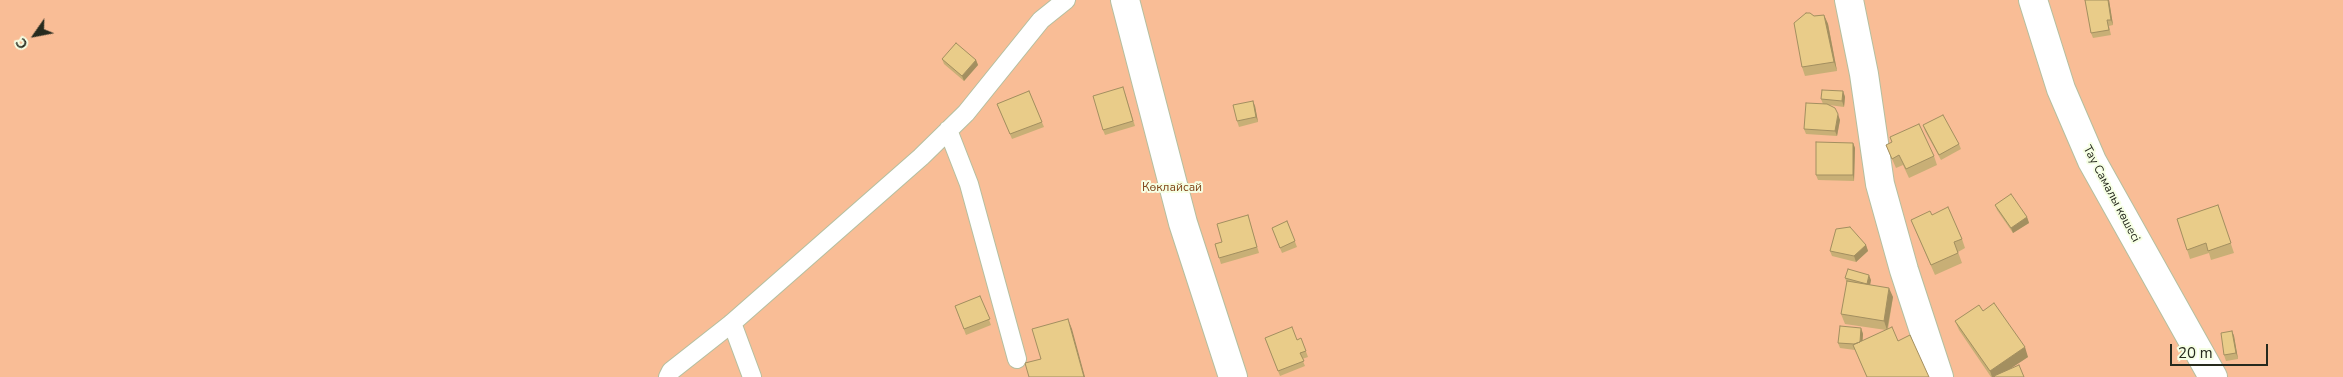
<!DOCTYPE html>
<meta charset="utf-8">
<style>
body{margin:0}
#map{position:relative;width:2343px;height:377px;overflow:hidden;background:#f6ffe4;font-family:"Nunito Sans",sans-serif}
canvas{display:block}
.north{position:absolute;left:10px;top:10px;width:50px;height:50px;-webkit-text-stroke:4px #f6ffe4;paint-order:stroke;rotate:237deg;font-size:14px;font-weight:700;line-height:20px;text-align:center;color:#262a1e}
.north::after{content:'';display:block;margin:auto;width:18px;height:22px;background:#262a1e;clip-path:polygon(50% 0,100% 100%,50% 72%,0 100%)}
.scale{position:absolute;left:2170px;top:344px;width:98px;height:22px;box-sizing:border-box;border:2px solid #262a1e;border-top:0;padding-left:6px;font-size:15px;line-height:18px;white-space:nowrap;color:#262a1e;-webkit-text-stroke:4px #f6ffe4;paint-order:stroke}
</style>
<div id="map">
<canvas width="2343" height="377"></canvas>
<div class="north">С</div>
<div class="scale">20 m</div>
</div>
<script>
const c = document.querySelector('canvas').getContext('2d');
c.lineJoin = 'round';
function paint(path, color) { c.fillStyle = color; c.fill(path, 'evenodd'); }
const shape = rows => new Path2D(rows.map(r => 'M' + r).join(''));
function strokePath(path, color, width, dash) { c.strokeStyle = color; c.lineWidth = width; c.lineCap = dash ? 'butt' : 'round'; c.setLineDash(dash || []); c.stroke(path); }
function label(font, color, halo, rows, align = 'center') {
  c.font = font + ' "Nunito Sans",sans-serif'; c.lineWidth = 4; c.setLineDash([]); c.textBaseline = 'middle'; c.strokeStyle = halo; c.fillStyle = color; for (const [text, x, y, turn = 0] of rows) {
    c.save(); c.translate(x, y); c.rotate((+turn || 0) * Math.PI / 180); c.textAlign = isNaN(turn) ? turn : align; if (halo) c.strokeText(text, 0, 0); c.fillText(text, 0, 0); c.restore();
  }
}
const green = shape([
 [0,0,2343,0,2343,377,0,377]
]);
const service = shape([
 [948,130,969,184,1017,359],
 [732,323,752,377],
 [668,377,671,371,732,323,921,157,966,113,1041,20,1066,0]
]);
const minor = shape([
 [1125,0,1183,223,1233,377],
 [1849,0,1864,74,1880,184,1904,270,1939,377]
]);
const tertiary = shape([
 [2033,0,2061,89,2092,161,2213,377]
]);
const wall = shape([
 [2085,0,2109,0,2113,25,2109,26,2111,35,2093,38,2091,33],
 [1824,15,1828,24,1837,71,1805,76,1802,67,1814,16],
 [942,59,976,60,978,65,964,81,944,64],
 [1029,91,1044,127,1012,139,997,104],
 [1843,91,1845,97,1844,107,1829,105,1840,120,1837,136,1806,134,1804,129,1823,104,1821,99],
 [1125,93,1135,126,1105,135,1103,130],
 [1255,106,1258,122,1239,127,1237,121],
 [1923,125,1959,144,1961,149,1941,160,1925,131],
 [1853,143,1855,148,1854,181,1818,180,1816,175],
 [1886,145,1934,156,1937,165,1909,178,1903,165,1896,168],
 [1995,205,2027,217,2029,223,2013,233,1997,210],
 [2218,205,2234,253,2211,260,2209,253,2190,259,2177,219],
 [1248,215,1259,253,1221,264,1215,244,1222,242],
 [1932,215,1962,239,1965,248,1958,252,1962,263,1935,275,1911,220],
 [1287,221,1297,247,1282,253,1272,228],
 [1866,245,1868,251,1856,262,1832,256,1830,251],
 [1845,278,1871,280,1870,285,1893,297,1888,329,1929,377,1867,377,1855,350,1840,348,1838,343,1861,328,1863,334,1862,341,1886,330,1845,324,1841,314,1847,283],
 [980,296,991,325,966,335,955,306],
 [1983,311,2028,357,2009,369,2024,377,1991,377,1959,330,1955,321],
 [2232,331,2234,336,2238,359,2226,361,2224,355],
 [1265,338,1297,340,1301,338,1308,357,1302,359,1305,366,1280,376]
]);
const shadedWall = shape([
 [2108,0,2109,0,2113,25,2111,20],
 [1824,15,1828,24,1837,71,1834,62],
 [976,60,978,65,964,81,962,76],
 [1843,91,1845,97,1844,107,1842,101],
 [1253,101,1255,106,1258,122,1256,117],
 [1838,114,1840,120,1837,136,1835,131],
 [1853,143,1855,148,1854,181,1853,175],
 [2027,217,2029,223,2013,233,2011,228],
 [1866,245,1868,251,1856,262,1854,256],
 [1869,275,1871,280,1869,290,1867,284],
 [1889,288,1893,297,1887,330,1884,321],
 [1068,319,1072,329,1085,377,1084,377],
 [1861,328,1863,334,1862,350,1860,345],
 [2232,331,2234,336,2238,359,2236,353],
 [2025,347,2028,357,1998,377,1992,377,1990,371]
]);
const building = shape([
 [2085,0,2108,0,2111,20,2107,20,2109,30,2091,33,2085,0],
 [1806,13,1810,13,1814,16,1824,15,1834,62,1802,67,1794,23,1806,13],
 [956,43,976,60,962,76,942,59,956,43],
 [1123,87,1133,121,1103,130,1093,96,1123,87],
 [1822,90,1843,91,1842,101,1821,99,1822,90],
 [1029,91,1042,122,1010,134,997,104,1029,91],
 [1253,101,1256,117,1237,121,1233,105,1253,101],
 [1806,103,1827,104,1835,108,1838,114,1835,131,1804,129,1806,103],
 [1943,115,1959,144,1939,155,1923,125,1943,115],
 [1919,124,1934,156,1906,169,1899,155,1892,159,1886,145,1892,142,1890,137,1919,124],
 [1816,142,1853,143,1853,175,1816,175,1816,142],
 [2011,194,2027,217,2011,228,1995,205,2011,194],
 [2218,205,2231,243,2208,251,2206,243,2187,250,2177,219,2218,205],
 [1948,207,1962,239,1954,242,1958,253,1931,265,1911,220,1930,211,1932,215,1948,207],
 [1248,215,1257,247,1219,258,1215,244,1222,242,1217,224,1248,215],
 [1287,221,1295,241,1280,248,1272,228,1287,221],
 [1850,227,1866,245,1854,256,1830,251,1836,229,1850,227],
 [1848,269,1869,275,1867,284,1845,278,1848,269],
 [1847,281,1889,288,1884,321,1841,314,1847,281],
 [980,296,990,319,964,329,955,306,980,296],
 [1994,303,2025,347,1990,371,1955,321,1979,305,1983,311,1994,303],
 [1068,319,1084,377,1029,377,1025,363,1041,359,1032,329,1068,319],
 [1840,326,1861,328,1860,342,1854,344,1838,343,1840,326],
 [1292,327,1297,340,1301,338,1306,351,1300,353,1304,361,1278,371,1265,338,1292,327],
 [1892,327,1898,341,1910,335,1929,377,1867,377,1853,345,1892,327],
 [2232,331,2236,353,2224,355,2221,333,2232,331],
 [2019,365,2024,377,1995,377,1994,376,2019,365]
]);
const parkNames = [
 ["Көклайсай",1172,188]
];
const streetNames = [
 ["Тау Самалы көшесі",2111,194,62]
];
paint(green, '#f9bd96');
strokePath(service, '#b5bf9f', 20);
strokePath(minor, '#b5bf9f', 30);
strokePath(tertiary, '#b5bf9f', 30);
strokePath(service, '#fff', 18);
strokePath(minor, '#fff', 28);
strokePath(tertiary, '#fff', 28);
paint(wall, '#c8af76');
paint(shadedWall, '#a38f60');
paint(building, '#e9cc89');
strokePath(building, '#a38f60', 1);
label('12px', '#80461a', '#f6ffe4', parkNames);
label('12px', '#262a1e', '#f6ffe4', streetNames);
</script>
